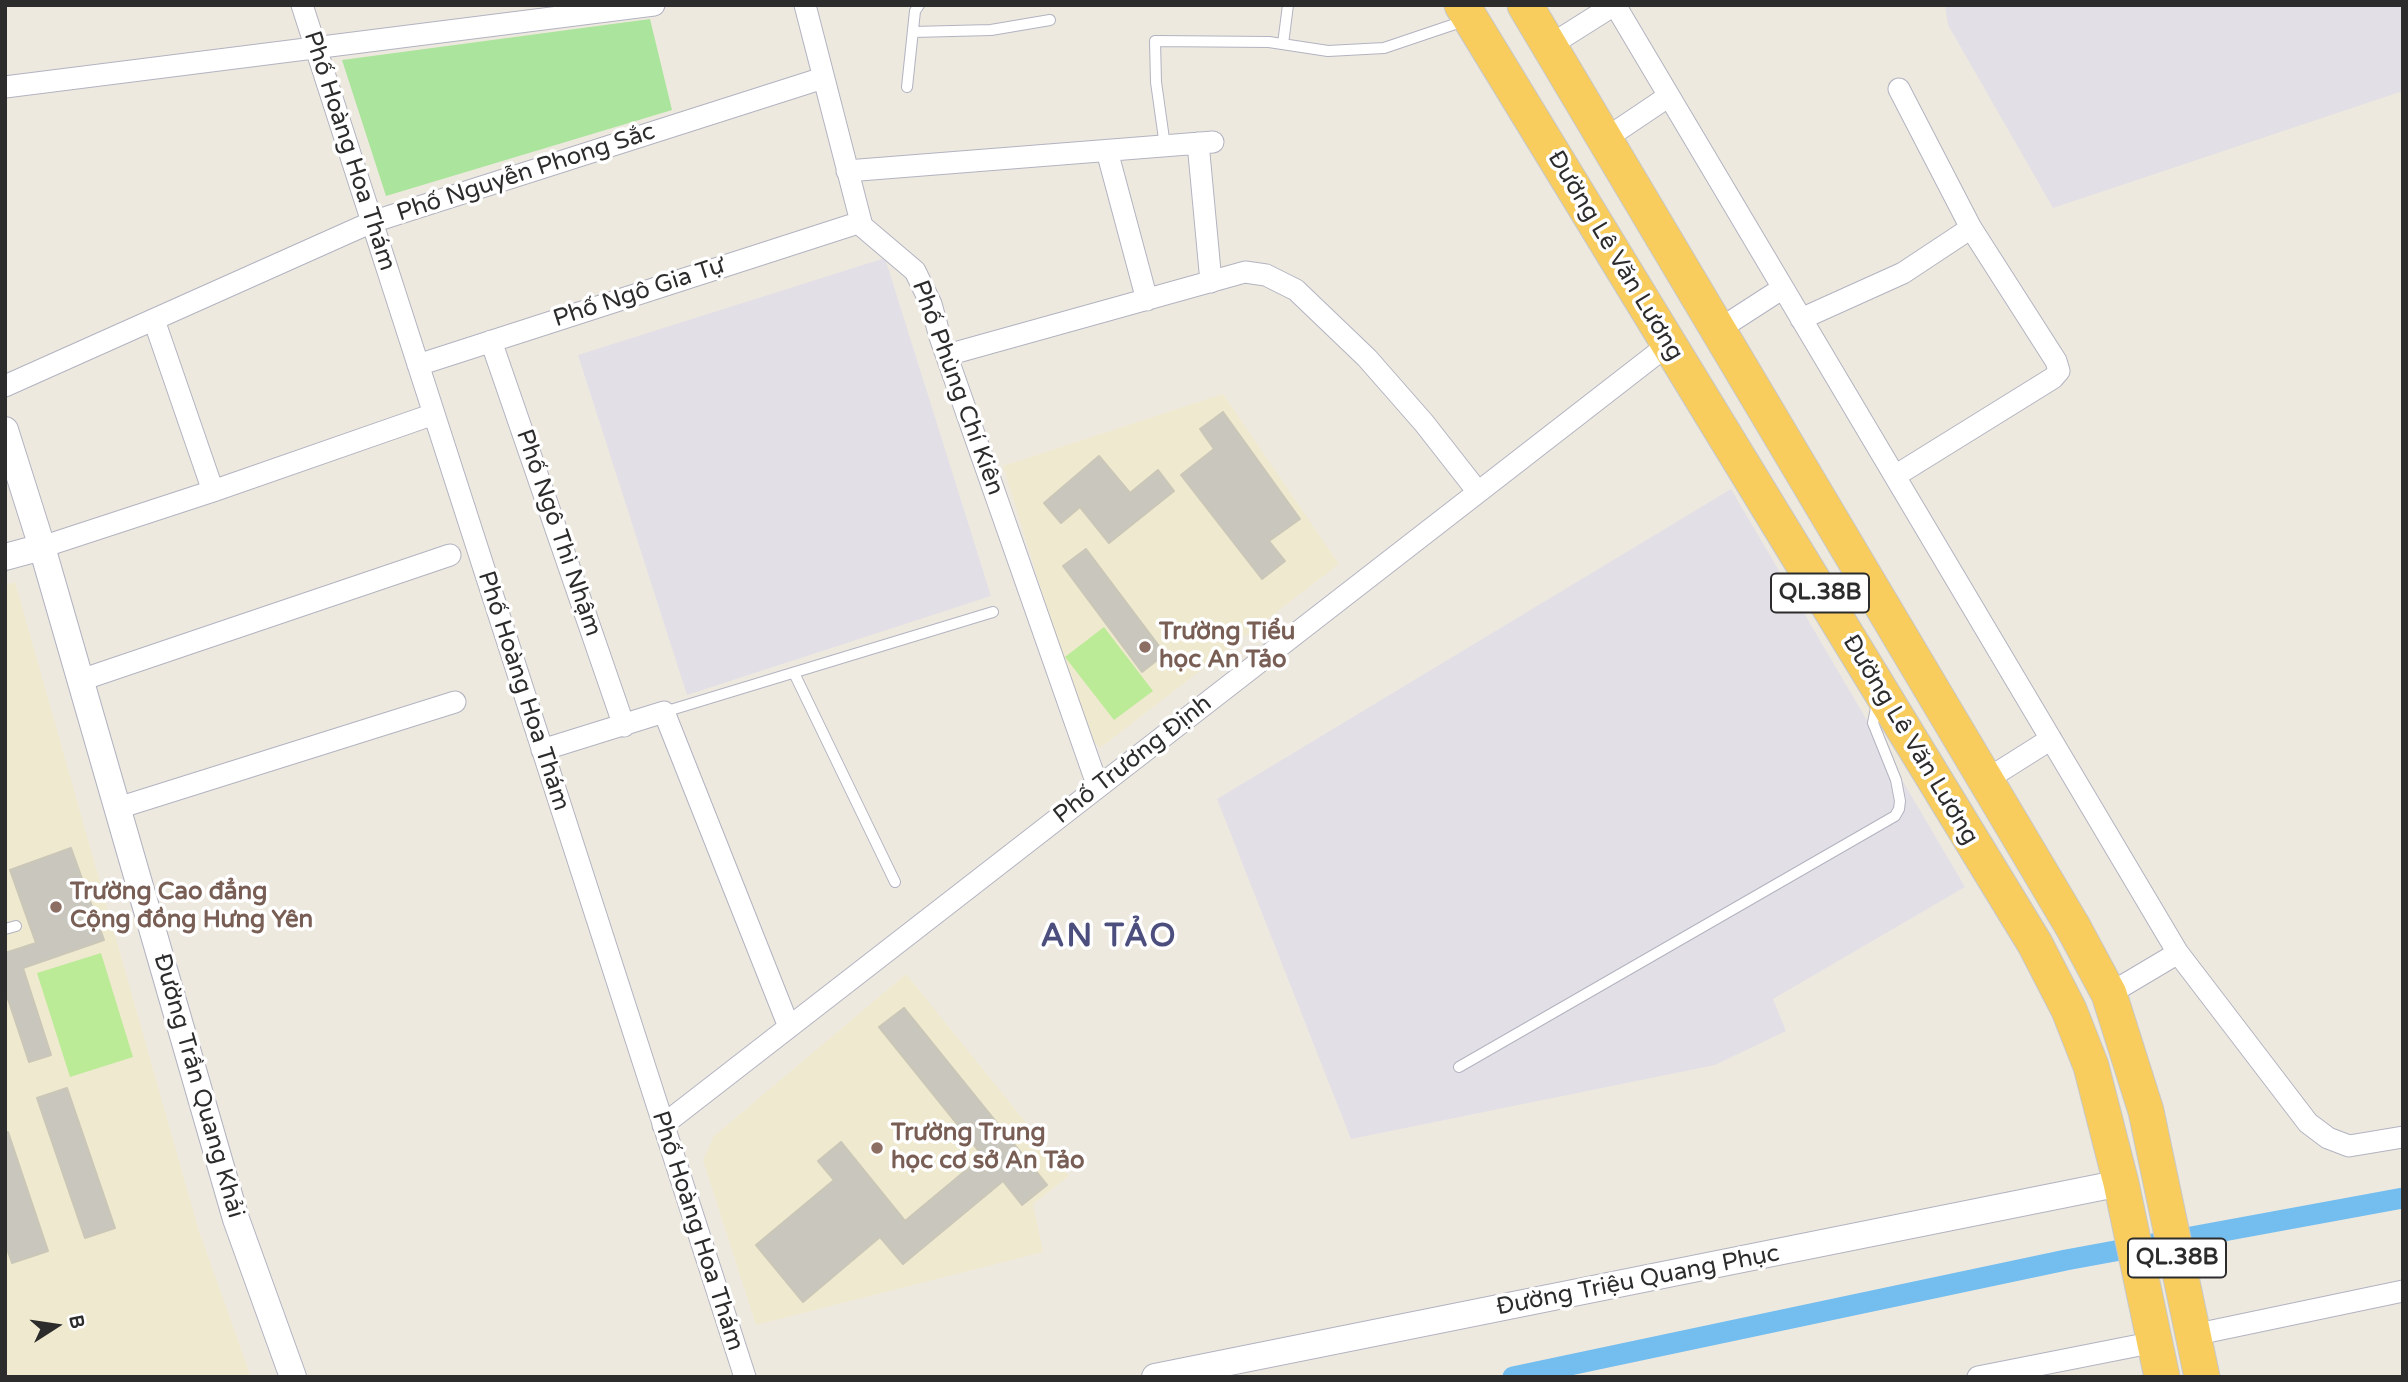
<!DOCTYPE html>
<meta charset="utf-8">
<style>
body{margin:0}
#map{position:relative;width:2408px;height:1382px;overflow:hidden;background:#eee9df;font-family:"Varela Round",sans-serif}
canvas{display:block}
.frame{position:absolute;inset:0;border:7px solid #2c2c2c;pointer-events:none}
.north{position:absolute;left:21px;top:1291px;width:70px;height:70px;-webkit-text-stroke:5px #fff;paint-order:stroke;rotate:78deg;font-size:19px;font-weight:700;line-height:28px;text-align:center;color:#2c2c2c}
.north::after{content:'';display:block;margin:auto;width:24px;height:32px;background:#2c2c2c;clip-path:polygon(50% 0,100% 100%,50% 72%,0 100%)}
</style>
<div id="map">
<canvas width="2408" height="1382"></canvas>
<div class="frame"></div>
<div class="north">B</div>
</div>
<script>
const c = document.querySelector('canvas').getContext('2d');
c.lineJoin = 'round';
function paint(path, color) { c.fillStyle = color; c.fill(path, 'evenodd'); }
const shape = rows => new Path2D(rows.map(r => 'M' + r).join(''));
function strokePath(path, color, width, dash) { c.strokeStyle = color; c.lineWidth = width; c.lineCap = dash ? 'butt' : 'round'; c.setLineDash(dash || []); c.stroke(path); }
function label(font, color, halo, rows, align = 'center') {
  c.font = font + ' "Varela Round",sans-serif'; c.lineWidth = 7; c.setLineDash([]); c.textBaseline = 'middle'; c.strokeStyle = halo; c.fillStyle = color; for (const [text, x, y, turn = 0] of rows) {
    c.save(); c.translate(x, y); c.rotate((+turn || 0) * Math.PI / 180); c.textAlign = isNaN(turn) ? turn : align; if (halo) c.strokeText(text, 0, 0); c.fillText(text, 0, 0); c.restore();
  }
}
const industrial = shape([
 [1945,5,2403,5,2403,91,2053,208,1948,25],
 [885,258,991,596,687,695,578,355],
 [1731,489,1965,887,1773,999,1786,1031,1715,1065,1351,1139,1217,799]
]);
const education = shape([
 [1223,394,1339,564,1100,748,1085,731,1003,466],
 [15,582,198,1228,251,1377,5,1377,5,585],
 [906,974,1069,1176,1033,1204,1043,1252,756,1325,703,1160,714,1136]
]);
const green = shape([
 [650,19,672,110,386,196,342,60]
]);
const pitch = shape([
 [1104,627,1153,691,1114,720,1065,657],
 [101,953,133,1057,70,1077,37,973]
]);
const canal = shape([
 [1513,1377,2066,1260,2403,1198]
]);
const building = shape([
 [1223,412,1300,519,1269,541,1285,561,1262,579,1181,475,1214,449,1200,429,1223,412],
 [1099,456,1130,493,1158,470,1174,491,1109,543,1080,507,1061,523,1044,503,1099,456],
 [1086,549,1165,654,1142,672,1063,566,1086,549],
 [71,848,104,940,23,968,51,1055,29,1062,5,990,5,953,36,943,10,870,71,848],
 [904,1008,1047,1185,1022,1205,1003,1181,903,1264,880,1237,803,1302,756,1245,834,1180,818,1161,841,1142,905,1221,983,1156,879,1027,904,1008],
 [67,1088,115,1228,85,1238,37,1098,67,1088],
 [5,1132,8,1132,48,1251,12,1263,5,1243,5,1132]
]);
const service = shape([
 [913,32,991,30,1050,20],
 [1283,44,1288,5],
 [907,87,915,11,919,5],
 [1165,146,1156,82,1155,41,1269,42,1328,51,1384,48,1464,21],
 [794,673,895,882],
 [664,712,993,612],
 [5,929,16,926],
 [1459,1067,1895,816,1899,809,1900,801,1896,780,1873,723,1876,708,1880,703]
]);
const minor = shape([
 [302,5,745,1377],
 [805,5,862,226,915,271,931,304,940,337,1098,787],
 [1615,5,2178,953,2308,1123,2328,1138,2349,1146,2403,1137],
 [1549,46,1614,5],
 [5,87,654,5],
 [1605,139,1669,96],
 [1198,143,1211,282],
 [1107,151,1147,300],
 [847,171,1213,142],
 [1801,319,1903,273,1971,228],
 [154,320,213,491],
 [1718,330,1783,288],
 [491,341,624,726],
 [947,355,1245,272,1266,275,1296,290,1367,358,1424,423,1478,492],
 [418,365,861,222],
 [5,386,372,222,823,78],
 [1895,476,2053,378,2059,371,2056,361,1971,228,1899,89],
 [42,547,213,491,434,414],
 [81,680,450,555],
 [542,750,664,712,789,1027],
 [1986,780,2051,739],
 [118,808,455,702],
 [2109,994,2178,953],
 [663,1125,1669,344],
 [2193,1335,2403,1291],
 [1978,1377,2155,1342]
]);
const tertiary = shape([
 [5,430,42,547,236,1219,293,1377],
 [5,557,42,547],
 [1155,1377,2121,1183]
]);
const trunk = shape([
 [1462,5,2035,944,2069,1010,2091,1066,2121,1183,2162,1377],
 [1525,5,2073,927,2109,994,2146,1111,2202,1377]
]);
const markers = [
 [1145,647,7,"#8d6e63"],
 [56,907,7,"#8d6e63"],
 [877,1148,7,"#8d6e63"]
];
const shields = [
 [1820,593,98],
 [2177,1258,98]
];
const shieldNames = [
 ["QL.38B",1820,593],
 ["QL.38B",2177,1258]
];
const streetNames = [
 ["Phố Hoàng Hoa Thám",349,151,72],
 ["Phố Nguyễn Phong Sắc",526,173,-18],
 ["Đường Lê Văn Lương",1615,256,59],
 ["Phố Ngô Gia Tự",639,293,-18],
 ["Phố Phùng Chí Kiên",957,388,70],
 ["Phố Ngô Thì Nhậm",558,533,71],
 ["Phố Hoàng Hoa Thám",523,691,72],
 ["Đường Lê Văn Lương",1910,740,59],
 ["Phố Trương Định",1133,760,-38],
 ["Đường Trần Quang Khải",198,1086,74],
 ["Phố Hoàng Hoa Thám",697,1231,72],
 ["Đường Triệu Quang Phục",1638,1281,-11]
];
const educationNames = [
 ["Trường Tiểu",1159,633],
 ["học An Tảo",1159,661],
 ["Trường Cao đẳng",70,893],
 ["Cộng đồng Hưng Yên",70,921],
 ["Trường Trung",891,1134],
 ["học cơ sở An Tảo",891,1162]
];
const districtNames = [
 ["AN TẢO",1109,938]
];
paint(industrial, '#e2dfe7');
paint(education, '#efe9cf');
paint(green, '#abe49c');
paint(pitch, '#bceb98');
strokePath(canal, '#73bdef', 21);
paint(building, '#c9c7bd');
strokePath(building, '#cac6b8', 2);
strokePath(service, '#b2b3c0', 12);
strokePath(minor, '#b2b3c0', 23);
strokePath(tertiary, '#b2b3c0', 28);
strokePath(trunk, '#c8c8c8', 37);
strokePath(service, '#fff', 10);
strokePath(minor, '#fff', 21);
strokePath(tertiary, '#fff', 26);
strokePath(trunk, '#f8cd5e', 35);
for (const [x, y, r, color] of markers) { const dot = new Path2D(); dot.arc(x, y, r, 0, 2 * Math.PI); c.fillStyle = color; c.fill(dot); strokePath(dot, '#fff', 2.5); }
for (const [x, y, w] of shields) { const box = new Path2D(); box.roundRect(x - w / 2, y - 19.5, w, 39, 5); c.fillStyle = '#fff'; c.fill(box); strokePath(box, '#2c2c2c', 2); }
label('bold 23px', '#2c2c2c', null, shieldNames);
label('24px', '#2c2c2c', '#fff', streetNames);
label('bold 24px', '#785e54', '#fff', educationNames, 'left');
c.letterSpacing = '2px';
label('bold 32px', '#4c4e7e', '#fff', districtNames);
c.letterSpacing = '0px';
</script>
